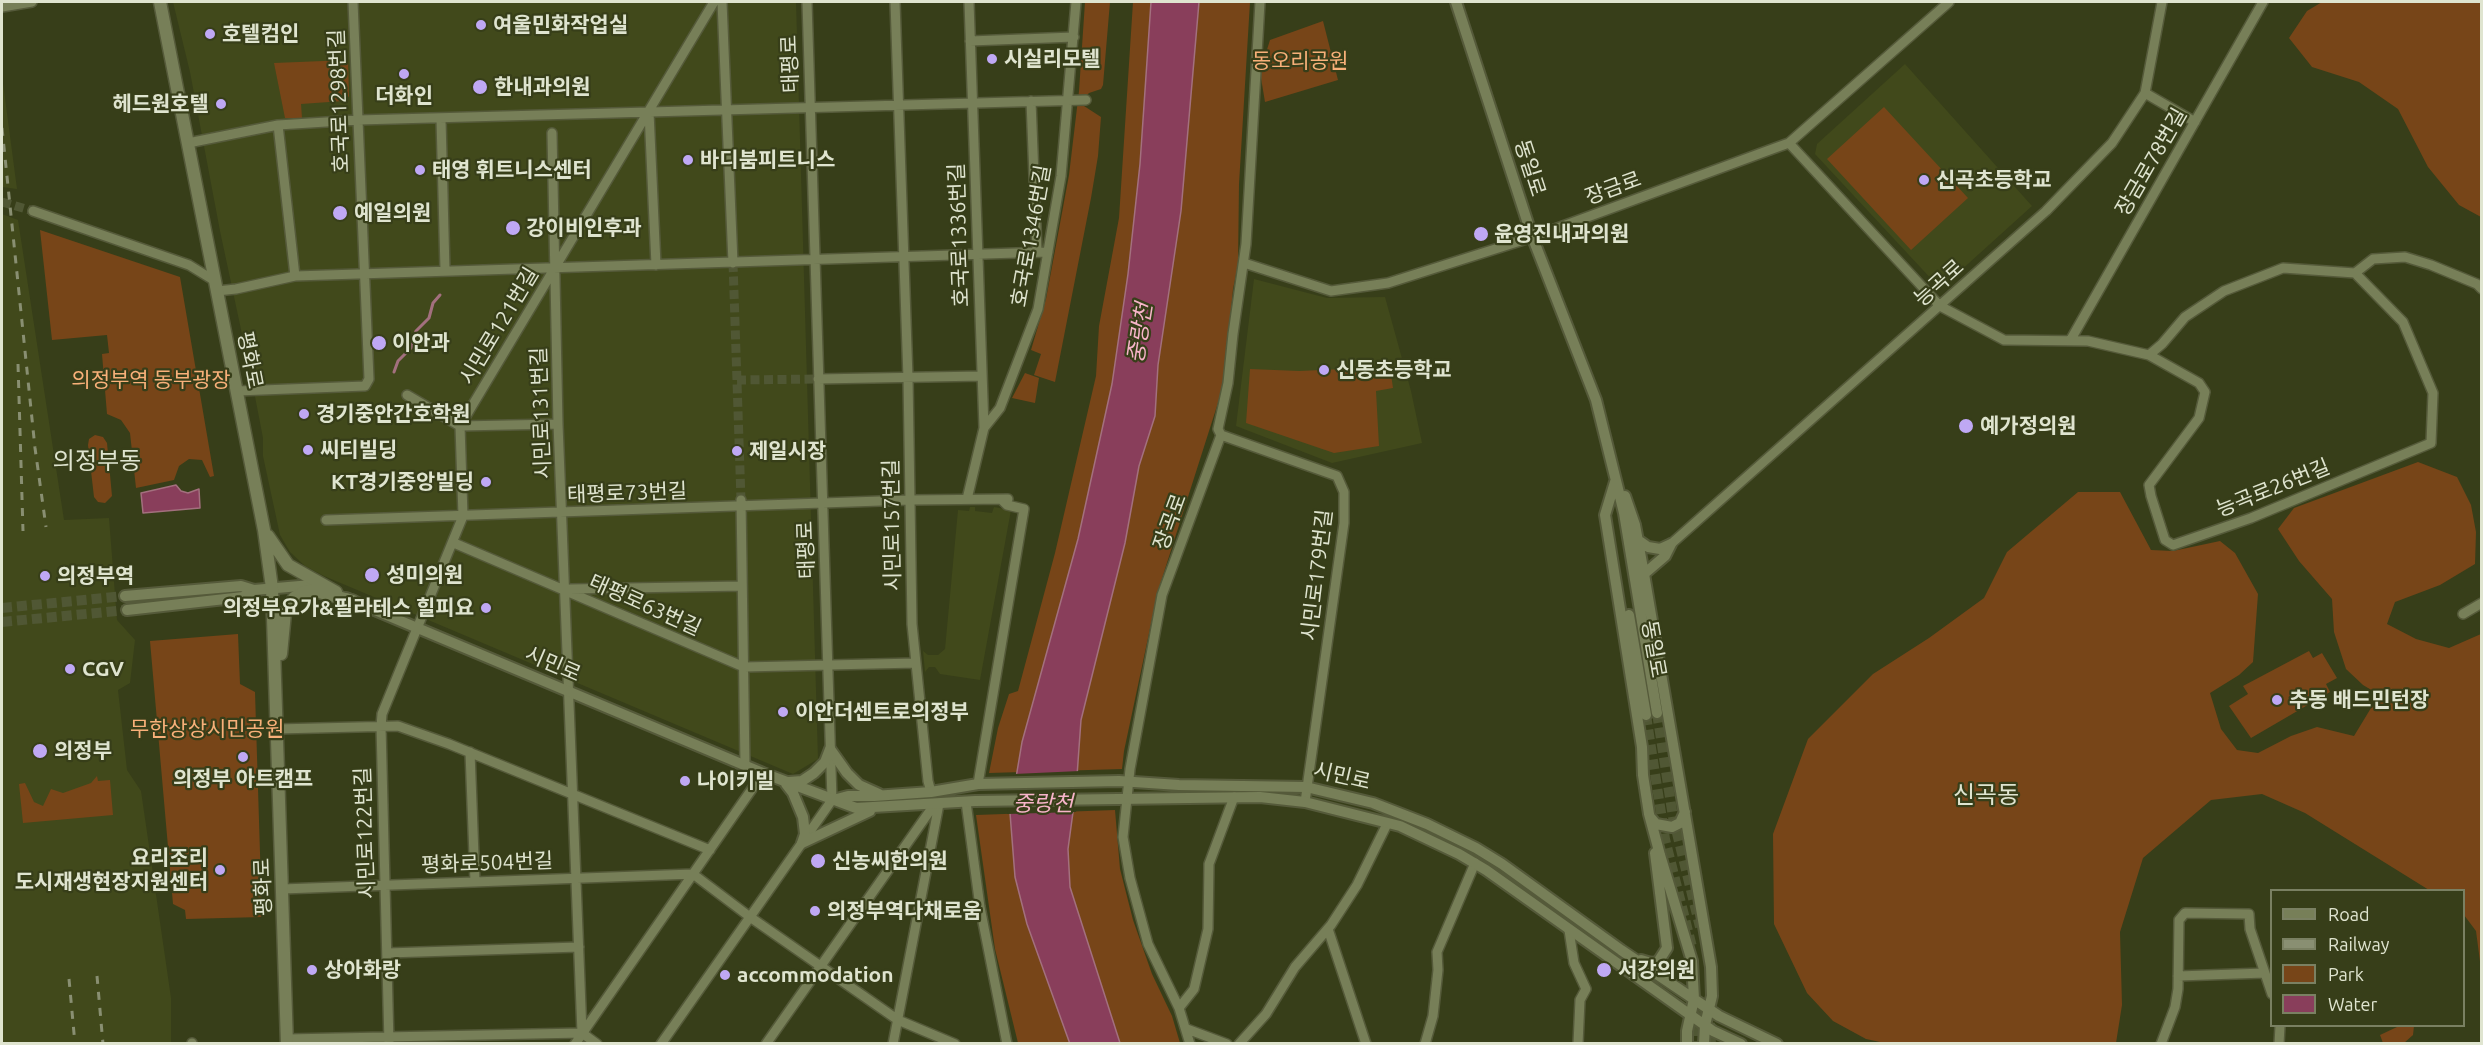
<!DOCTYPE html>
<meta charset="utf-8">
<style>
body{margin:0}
#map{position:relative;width:2483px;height:1045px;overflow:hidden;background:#373e19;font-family:Ubuntu,sans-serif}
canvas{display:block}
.frame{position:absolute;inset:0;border:3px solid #dfe4cf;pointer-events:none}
.legend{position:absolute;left:2270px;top:889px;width:195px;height:138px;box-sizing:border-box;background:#373e19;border:2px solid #7a8062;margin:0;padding:8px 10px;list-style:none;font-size:18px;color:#dfe4cf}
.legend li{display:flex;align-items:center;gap:12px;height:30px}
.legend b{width:30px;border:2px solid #7a8062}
</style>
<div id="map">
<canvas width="2483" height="1045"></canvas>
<div class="frame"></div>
<ul class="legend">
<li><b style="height:8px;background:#777f58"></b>Road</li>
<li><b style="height:8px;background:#898f72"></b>Railway</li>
<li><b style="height:16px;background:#774518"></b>Park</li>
<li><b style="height:16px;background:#893e5b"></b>Water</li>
</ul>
</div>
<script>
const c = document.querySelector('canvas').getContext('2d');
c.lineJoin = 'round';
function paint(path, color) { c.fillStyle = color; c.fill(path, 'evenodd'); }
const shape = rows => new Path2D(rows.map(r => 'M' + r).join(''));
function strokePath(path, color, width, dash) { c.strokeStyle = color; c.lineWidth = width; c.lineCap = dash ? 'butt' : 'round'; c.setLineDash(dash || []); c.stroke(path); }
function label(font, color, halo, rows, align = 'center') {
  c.font = font + ' Ubuntu,"Noto Sans KR",sans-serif'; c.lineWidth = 4.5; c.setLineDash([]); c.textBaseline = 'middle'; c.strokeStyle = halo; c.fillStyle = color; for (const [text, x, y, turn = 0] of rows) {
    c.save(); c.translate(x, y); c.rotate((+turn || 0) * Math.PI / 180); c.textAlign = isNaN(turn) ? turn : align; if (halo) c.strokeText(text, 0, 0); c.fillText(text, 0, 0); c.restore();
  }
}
const built = shape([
 [173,2,796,2,818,759,793,774,324,576,305,566,290,552,280,535,263,456,263,438,252,381,220,231,190,72],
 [1905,64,2032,206,1948,282,1935,283,1815,154,1817,144],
 [2,69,3,83,17,189,2,187],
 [2,214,18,220,64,520,109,518,117,620,135,640,130,683,118,690,127,770,141,791,171,998,171,1043,2,1044],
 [1254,279,1327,298,1385,297,1411,391,1422,443,1332,463,1236,426],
 [970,507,975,507,975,511,992,513,994,507,1011,510,980,680,940,674,935,667,929,667,925,672,923,651,928,655,938,655,945,649,958,510,969,511]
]);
const green = shape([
 [1085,2,1110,2,1103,85,1101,89,1089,93,1085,97,1084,106,1101,117,1098,156,1091,198,1055,382,1034,375,1041,354,1031,350,1046,299,1069,175,1079,91],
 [1133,2,1250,2,1239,184,1238,265,1233,289,1224,384,1158,591,1124,751,1122,769,989,773,998,728,1009,694,1018,691,1055,553,1096,376,1099,326,1119,218],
 [2322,2,2481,2,2481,217,2459,205,2428,167,2398,109,2359,82,2312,67,2289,38,2307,11],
 [1323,21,1338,80,1265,102,1260,72,1270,40],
 [348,60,349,96,347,99,343,101,301,104,302,118,285,118,274,63],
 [1884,107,1968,198,1911,250,1827,159],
 [40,230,180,277,214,476,210,477,202,460,189,459,179,466,174,480,136,488,130,433,121,420,107,414,102,354,109,353,107,335,52,340],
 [1390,367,1393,388,1376,391,1379,446,1334,453,1246,423,1250,369,1299,371],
 [1025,373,1039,378,1035,403,1012,398],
 [95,435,103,437,107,443,112,496,105,503,98,502,94,497,88,445,89,439],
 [2418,462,2457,477,2471,505,2476,532,2475,564,2440,585,2395,602,2387,624,2416,639,2449,648,2481,634,2481,969,2476,931,2464,915,2464,890,2429,890,2305,813,2262,794,2211,800,2143,858,2120,932,2122,1005,2116,1043,1885,1043,1866,1039,1833,1021,1807,993,1774,924,1773,834,1808,739,1873,674,1929,638,1984,598,2007,552,2078,492,2120,492,2151,550,2173,551,2220,541,2235,553,2258,594,2253,662,2239,675,2210,693,2221,729,2237,750,2258,753,2291,736,2317,727,2354,736,2371,708,2383,697,2363,685,2346,669,2334,632,2332,599,2299,561,2278,529,2294,508],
 [238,634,240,684,255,692,262,917,186,919,185,910,173,904,150,641],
 [2309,651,2313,658,2322,653,2337,678,2326,684,2330,692,2251,738,2229,706,2248,694,2243,686],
 [97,776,98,781,110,780,113,815,23,823,19,784,25,783,34,802,43,806,51,789,63,793,91,783],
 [1115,810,1120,869,1133,920,1152,974,1172,1016,1180,1043,1018,1043,995,949,976,815],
 [2396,1026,2414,1026,2413,1035,2404,1043,2383,1043,2380,1035,2397,1027]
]);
const water = shape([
 [1151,2,1199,2,1181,211,1158,365,1155,416,1139,466,1125,543,1081,720,1076,790,1068,849,1070,887,1120,1043,1070,1044,1027,924,1015,877,1010,813,1022,742,1078,539,1112,384,1128,274,1140,164,1151,2],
 [176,485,181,491,188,493,199,489,200,508,143,513,141,493,176,485]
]);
const pier = shape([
 [1080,771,1076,812,1007,814,1014,774]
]);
const stream = shape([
 [394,372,398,361,411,348,416,331,429,318,433,303,440,295]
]);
const minorTunnel = shape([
 [2,202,33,211],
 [733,263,741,500],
 [737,380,818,379]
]);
const tertiaryTunnel = shape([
 [2,608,125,596],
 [2,622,127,610],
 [1657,713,1673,817,1700,927],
 [1646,715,1665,839,1692,947],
 [1697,996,1698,1044],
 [1710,1023,1711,1044]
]);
const minor = shape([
 [2,2,2,7,32,2],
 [722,2,733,263],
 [895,2,908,378,912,624,928,781,931,792],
 [969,2,984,428],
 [970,41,1074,37],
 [2145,93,2195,122],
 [1031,101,1037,252],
 [649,112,656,265],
 [441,119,445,270],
 [278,125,295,276],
 [552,133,558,424,582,1033],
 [188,143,278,125,358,120,1086,100],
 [1789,143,1940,306,2004,340,2088,341,2149,355,2162,344,2185,317,2224,291,2283,268,2355,273,2403,322,2433,393,2431,443,2251,518,2173,545,2165,540,2151,496,2149,485,2199,418,2205,392,2199,383,2149,355],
 [33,211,189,265,215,281],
 [1244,263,1331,291,1388,283,1533,237,1775,148,1789,143,1949,2],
 [2355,273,2373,259,2405,257,2431,265,2477,284,2482,289],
 [217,291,236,289,295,276,1048,252],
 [2070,341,2263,2],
 [818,379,982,376],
 [237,391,365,386,369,379,353,2],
 [407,395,460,426,558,424],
 [1221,435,1337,476,1344,492,1344,523,1305,802],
 [967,499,984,428,1000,408,1038,309,1061,176,1076,2],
 [741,500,745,765],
 [326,520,910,500,1008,499],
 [454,543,744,667,916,663],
 [1671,544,2046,211,2112,143,2145,93,2162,2],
 [570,589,742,586],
 [2463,614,2482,603],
 [277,729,398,726,449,744,710,850],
 [470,752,475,882],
 [978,784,1024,509,1007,505,1002,500],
 [966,802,980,907,1007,1044],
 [282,889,693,874,750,917,898,1020,955,1044],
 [1328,929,1366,1044],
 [1569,930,1574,963,1586,989,1580,1000,1578,1044],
 [387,953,579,947],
 [2178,976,2265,973],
 [1179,1008,1194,989,1208,929,1209,864,1234,797],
 [1187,1029,1227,1044],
 [582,1033,597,1044],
 [287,1039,582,1033],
 [192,1043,192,1044],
 [389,1044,381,726,382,714,463,516,460,426,714,2],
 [575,1044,763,773],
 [661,1044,832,800,807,2],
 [766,1044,934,805],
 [893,1044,939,804],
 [1190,1044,1179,1008,1148,944,1130,878,1123,837,1130,769,1162,595,1221,435,1218,429,1228,383,1233,334,1246,244,1260,2],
 [1239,1044,1266,1014,1295,967,1331,925,1357,885,1387,824],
 [1425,1044,1433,1016,1438,970,1437,952,1475,863],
 [2161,1044,2175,1007,2178,989,2179,920,2185,913,2249,914,2250,929,2272,994],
 [2279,1044,2280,1026]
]);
const tertiary = shape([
 [1456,2,1532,236,1596,400,1624,513,1657,713],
 [1615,482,1605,515,1642,747,1643,775,1649,814,1660,855,1692,961,1694,999,1687,1031,1687,1044],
 [1625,496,1635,525,1644,574,1711,967,1712,996,1705,1025,1704,1044],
 [1638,540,1648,547,1660,549,1671,544],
 [1644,574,1665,556,1671,544],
 [125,596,241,586,254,590,311,585,324,589],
 [346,598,763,773,856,808,975,801,1260,797,1305,802,1400,826,1459,854,1486,870,1713,1031,1741,1044],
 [127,610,243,597,254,590],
 [1629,615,1646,715],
 [830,749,847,773,859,785,879,794],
 [789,782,802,781,814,773,825,762,830,749],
 [786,784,793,793,803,817,805,834,802,843],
 [833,800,848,796,874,796,931,792,978,784,1119,781,1179,785,1306,787,1373,803,1427,824,1476,848,1502,864,1621,950,1719,1016,1777,1044],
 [1650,817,1656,824,1672,827,1680,823,1685,812],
 [802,843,870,811],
 [1641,960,1651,963,1658,962,1667,948,1655,853]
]);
const secondary = shape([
 [160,2,264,530,272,588,287,1044],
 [268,536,288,565,336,592],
 [281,654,285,613,294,598,304,592,315,591,353,601]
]);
const rail = shape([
 [2,128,35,448,46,527],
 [18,364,23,531],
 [97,976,103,1044],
 [69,979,75,1044]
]);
const markers = [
 [481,25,6,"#bfa8f4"],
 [210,34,6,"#bfa8f4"],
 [992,59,6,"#bfa8f4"],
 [404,74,6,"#bfa8f4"],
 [480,87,8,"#bfa8f4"],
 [221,104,6,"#bfa8f4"],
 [688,160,6,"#bfa8f4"],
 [420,170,6,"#bfa8f4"],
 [1924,180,6,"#bfa8f4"],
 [340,213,8,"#bfa8f4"],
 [513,228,8,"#bfa8f4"],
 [1481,234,8,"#bfa8f4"],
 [379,343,8,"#bfa8f4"],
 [1324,370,6,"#bfa8f4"],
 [304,414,6,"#bfa8f4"],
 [1966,426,8,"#bfa8f4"],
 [308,450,6,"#bfa8f4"],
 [737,451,6,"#bfa8f4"],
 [486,482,6,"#bfa8f4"],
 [372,575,8,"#bfa8f4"],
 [45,576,6,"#bfa8f4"],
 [486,608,6,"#bfa8f4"],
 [70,669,6,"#bfa8f4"],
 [2277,700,6,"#bfa8f4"],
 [783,712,6,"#bfa8f4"],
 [40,751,8,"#bfa8f4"],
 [243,757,6,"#bfa8f4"],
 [685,781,6,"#bfa8f4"],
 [818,861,8,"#bfa8f4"],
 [220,870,6,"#bfa8f4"],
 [815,911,6,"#bfa8f4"],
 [312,970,6,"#bfa8f4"],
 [1604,970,8,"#bfa8f4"],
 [725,975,6,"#bfa8f4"]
];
const poiNames = [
 ["여울민화작업실",493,25],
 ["호텔컴인",222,34],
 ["시실리모텔",1004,59],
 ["한내과의원",494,87],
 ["더화인",404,96,"center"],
 ["헤드원호텔",209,104,"right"],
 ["바디붐피트니스",700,160],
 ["태영 휘트니스센터",432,170],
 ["신곡초등학교",1936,180],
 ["예일의원",354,213],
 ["강이비인후과",526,228],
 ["윤영진내과의원",1494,234],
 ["이안과",392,343],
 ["신동초등학교",1336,370],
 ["경기중안간호학원",316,414],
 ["예가정의원",1980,426],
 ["씨티빌딩",320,450],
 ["제일시장",749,451],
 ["KT경기중앙빌딩",474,482,"right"],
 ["성미의원",386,575],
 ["의정부역",57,576],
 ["의정부요가&필라테스 힐피요",474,608,"right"],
 ["CGV",82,669],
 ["추동 배드민턴장",2289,700],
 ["이안더센트로의정부",795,712],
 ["의정부",54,751],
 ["의정부 아트캠프",243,779,"center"],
 ["나이키빌",697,781],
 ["요리조리",208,858,"right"],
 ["도시재생현장지원센터",208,882,"right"],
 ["신농씨한의원",832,861],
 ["의정부역다채로움",827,911],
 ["상아화랑",324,970],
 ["서강의원",1618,970],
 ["accommodation",737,975]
];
const parkNames = [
 ["동오리공원",1300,61],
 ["의정부역 동부광장",151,380],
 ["무한상상시민공원",207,729]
];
const streetNames = [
 ["태평로",790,64,-92],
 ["호국로1298번길",339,101,-92],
 ["장금로78번길",2151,162,-60],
 ["동일로",1530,168,72],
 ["장금로",1613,188,-20],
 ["호국로1336번길",959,235,-92],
 ["호국로1346번길",1031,236,-80],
 ["능곡로",1939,283,-42],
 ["시민로121번길",499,326,-59],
 ["평화로",250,360,79],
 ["시민로131번길",541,413,-92],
 ["능곡로26번길",2273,488,-22],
 ["태평로73번길",627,493,-2],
 ["장곡로",1170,522,-70],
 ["시민로157번길",892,525,-91],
 ["태평로",806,550,-92],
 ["시민로179번길",1317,575,-83],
 ["태평로63번길",645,605,24],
 ["동일로",1654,649,80],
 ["시민로",553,664,23],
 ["시민로",1342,776,13],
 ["시민로122번길",365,833,-92],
 ["평화로504번길",487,863,-2],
 ["평화로",263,887,-92]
];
const waterNames = [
 ["중랑천",1140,333,-81],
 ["중랑천",1043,804]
];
const quarterNames = [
 ["의정부동",97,461],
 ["신곡동",1986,795]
];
paint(built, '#41491b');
paint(green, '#774518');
paint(water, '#893e5b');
strokePath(water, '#a3707e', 1.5);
paint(pier, '#373e19');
strokePath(stream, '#a3707e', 3);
strokePath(minorTunnel, '#505734', 9, [9, 4.5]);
strokePath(tertiaryTunnel, '#505734', 10, [10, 5]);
strokePath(minor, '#555a3a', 12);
strokePath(tertiary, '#555a3a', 14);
strokePath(secondary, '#555a3a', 15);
strokePath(minor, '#777f58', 9);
strokePath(tertiary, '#777f58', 10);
strokePath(secondary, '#777f58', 12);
strokePath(rail, '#898f72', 3, [8, 8]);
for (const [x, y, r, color] of markers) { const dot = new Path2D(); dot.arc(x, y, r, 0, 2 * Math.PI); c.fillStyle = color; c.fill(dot); strokePath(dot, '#373e19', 2); }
label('bold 21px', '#dfe4cf', '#373e19', poiNames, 'left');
label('21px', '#f8b079', '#373e19', parkNames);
label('21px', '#dfe4cf', '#373e19', streetNames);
label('italic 22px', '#f7b4c9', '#373e19', waterNames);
label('24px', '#dfe4cf', '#373e19', quarterNames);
</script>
